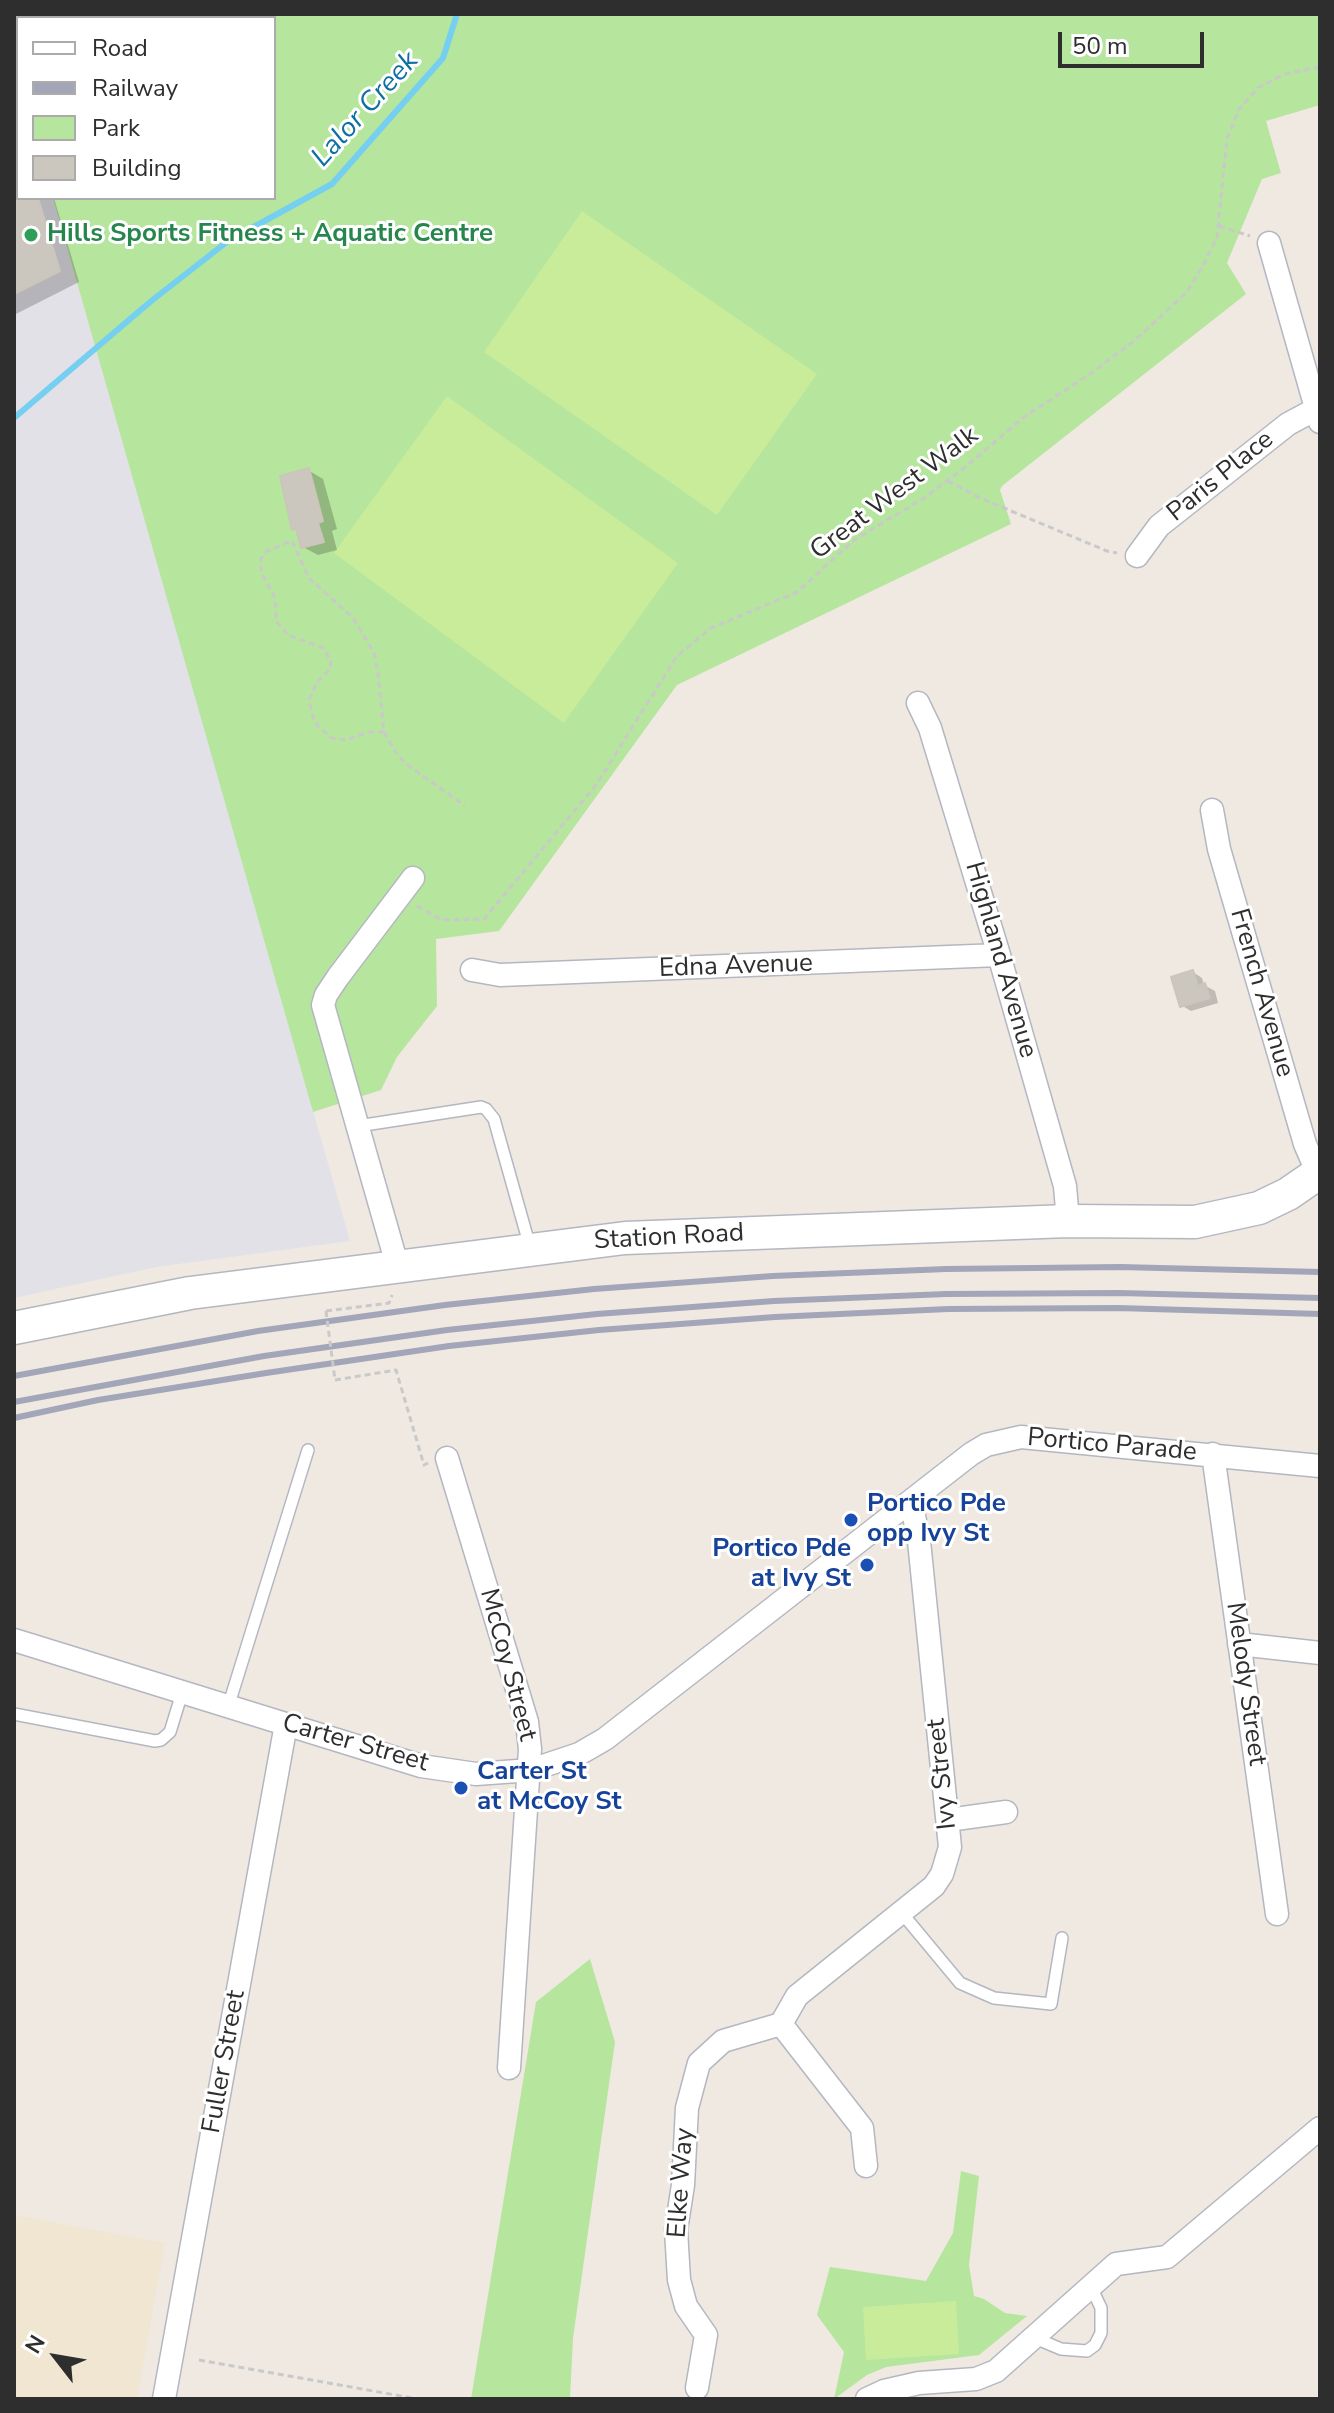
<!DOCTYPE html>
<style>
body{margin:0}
#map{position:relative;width:1334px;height:2413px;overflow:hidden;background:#efe9e1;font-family:"Nunito Sans",sans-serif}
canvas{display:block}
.frame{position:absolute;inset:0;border:16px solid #2e2e2e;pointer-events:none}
.legend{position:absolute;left:16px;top:16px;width:260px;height:184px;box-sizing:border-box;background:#fff;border:2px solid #ababab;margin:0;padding:10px 14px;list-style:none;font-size:24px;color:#2e2e2e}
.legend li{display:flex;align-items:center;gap:16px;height:40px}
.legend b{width:40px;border:2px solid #ababab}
.north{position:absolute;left:16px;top:2317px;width:80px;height:80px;-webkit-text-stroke:6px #fff;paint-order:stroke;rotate:301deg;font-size:22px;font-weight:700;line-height:32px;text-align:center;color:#2e2e2e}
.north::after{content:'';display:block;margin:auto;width:28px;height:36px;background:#2e2e2e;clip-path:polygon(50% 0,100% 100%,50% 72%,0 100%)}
.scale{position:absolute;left:1058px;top:32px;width:146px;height:36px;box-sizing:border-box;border:4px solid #2e2e2e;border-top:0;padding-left:10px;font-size:24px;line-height:28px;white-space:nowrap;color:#2e2e2e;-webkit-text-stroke:6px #fff;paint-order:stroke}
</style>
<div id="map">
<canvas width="1334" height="2413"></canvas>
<div class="frame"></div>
<ul class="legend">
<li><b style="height:10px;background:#fff"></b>Road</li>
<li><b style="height:10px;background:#a3a6b8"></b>Railway</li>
<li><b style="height:22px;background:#b6e59e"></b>Park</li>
<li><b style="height:22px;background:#cbc7bf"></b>Building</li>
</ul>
<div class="north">N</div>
<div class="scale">50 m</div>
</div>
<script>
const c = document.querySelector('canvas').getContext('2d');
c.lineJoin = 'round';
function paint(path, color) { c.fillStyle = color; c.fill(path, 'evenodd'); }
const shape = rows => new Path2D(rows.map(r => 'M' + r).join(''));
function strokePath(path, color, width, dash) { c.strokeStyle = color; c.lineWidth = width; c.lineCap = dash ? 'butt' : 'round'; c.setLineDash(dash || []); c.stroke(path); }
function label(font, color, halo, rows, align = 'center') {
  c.font = font + ' "Nunito Sans",sans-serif'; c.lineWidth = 6; c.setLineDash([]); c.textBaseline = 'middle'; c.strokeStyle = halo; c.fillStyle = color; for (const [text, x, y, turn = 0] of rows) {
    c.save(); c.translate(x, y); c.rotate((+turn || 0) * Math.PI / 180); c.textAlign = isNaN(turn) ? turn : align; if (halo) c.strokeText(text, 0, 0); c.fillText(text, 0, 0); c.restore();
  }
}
const industrial = shape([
 [14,78,18,91,18,198,53,198,65,236,350,1241,156,1267,14,1298]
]);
const education = shape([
 [14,2215,165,2243,137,2399,14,2399]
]);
const green = shape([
 [14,14,1320,14,1320,105,1266,121,1281,173,1262,179,1227,263,1246,294,1002,486,1000,490,1011,524,677,685,499,931,436,939,437,1006,397,1057,381,1090,313,1112,53,198,274,198,274,18,18,18,18,90,14,78],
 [590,1959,615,2042,573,2338,570,2399,471,2399,536,2002],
 [961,2171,979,2176,969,2265,974,2296,984,2299,1005,2313,1027,2316,979,2355,886,2367,867,2375,834,2399,844,2352,817,2315,830,2267,926,2281,953,2233]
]);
const pitch = shape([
 [582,211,817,374,717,515,484,352],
 [447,396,678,563,564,723,334,553],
 [956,2301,959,2354,866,2360,863,2307]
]);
const shadow = shape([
 [14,87,18,89,18,198,54,198,79,282,14,315],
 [308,470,323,479,337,529,332,531,337,550,318,555,303,547,299,532,293,528],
 [1193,972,1202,978,1204,985,1215,991,1218,1003,1191,1011,1181,1005]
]);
const stream = shape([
 [14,418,150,302,228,241,332,184,443,58,457,14]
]);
const building = shape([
 [14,118,18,131,18,198,38,198,60,271,14,294,14,118],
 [309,468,323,521,318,523,324,542,301,548,296,528,292,530,280,476,309,468],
 [1193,970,1198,986,1205,983,1210,998,1180,1007,1171,977,1193,970]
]);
const path = shape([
 [1219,226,1250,236],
 [948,481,980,498,1107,551,1117,553],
 [384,732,369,732,345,740,332,738,318,726,313,717,309,700,317,682,330,669,331,661,323,648,288,635,276,621,275,598,261,572,261,559,267,551,292,541,309,578,354,619,374,653,378,673,384,732,395,751,405,763,465,806],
 [417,906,442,920,484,919,596,785,677,656,711,628,797,592,854,540,924,498,968,465,1024,417,1093,372,1134,341,1186,293,1203,266,1217,237,1227,139,1239,109,1259,87,1285,74,1320,67],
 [326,1311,389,1303,392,1295],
 [335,1380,396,1370,424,1465,428,1463],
 [199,2360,418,2399]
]);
const service = shape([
 [358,1126,481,1107,486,1109,494,1119,530,1247],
 [228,1707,308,1450],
 [14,1714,155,1741,161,1740,170,1732,182,1693],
 [901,1912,960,1983,994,1998,1051,2004,1062,1938],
 [1035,2338,1061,2349,1087,2351,1095,2345,1101,2333,1101,2308,1091,2287]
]);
const minor = shape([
 [1269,243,1320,422],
 [1137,556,1159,526,1288,424,1316,409],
 [918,703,930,728,999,955,1065,1186,1068,1221],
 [1212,810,1219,849,1305,1144,1318,1174],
 [472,970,500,975,999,955],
 [398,1268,323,1005,326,995,338,977,413,878],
 [1213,1454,1277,1914],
 [447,1458,527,1722,530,1749,509,2068],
 [14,1640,421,1766,476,1774,531,1770,579,1754,605,1739,971,1454,986,1445,1021,1437,1320,1466],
 [1239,1644,1320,1653],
 [948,1820,1006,1812],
 [781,2024,797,1996,934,1886,942,1874,950,1847,919,1541,911,1501],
 [781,2024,862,2128,866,2166],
 [697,2388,706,2335,686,2306,679,2280,676,2230,683,2185,687,2108,699,2063,723,2041,781,2024],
 [164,2399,286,1724],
 [867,2399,884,2391,919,2383,976,2379,996,2371,1116,2264,1167,2257,1320,2128]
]);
const secondary = shape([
 [14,1328,190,1293,625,1238,1068,1221,1195,1222,1259,1208,1288,1194,1320,1172]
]);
const rail = shape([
 [14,1376,258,1331,445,1305,594,1289,773,1276,946,1269,1120,1267,1320,1272],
 [14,1402,264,1356,447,1330,597,1314,774,1301,946,1294,1119,1293,1320,1298],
 [14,1418,98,1400,266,1373,449,1346,599,1330,775,1317,948,1309,1118,1308,1320,1314]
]);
const pathBridge = shape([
 [326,1311,335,1380]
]);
const markers = [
 [31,235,8,"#2e9e5b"],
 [851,1520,8,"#1a4fb4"],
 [867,1565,8,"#1a4fb4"],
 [461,1788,8,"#1a4fb4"]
];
const leisureNames = [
 ["Hills Sports Fitness + Aquatic Centre",47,235]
];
const streetNames = [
 ["Paris Place",1221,477,-39],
 ["Great West Walk",895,494,-37],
 ["Highland Avenue",1000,960,74],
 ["Edna Avenue",736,967,-2],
 ["French Avenue",1261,993,74],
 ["Station Road",669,1238,-3],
 ["Portico Parade",1112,1446,5],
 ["McCoy Street",507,1665,75],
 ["Melody Street",1245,1684,82],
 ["Carter Street",355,1744,16],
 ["Ivy Street",943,1774,-96],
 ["Fuller Street",225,2062,-80],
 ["Elke Way",682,2183,-86]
];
const transitNames = [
 ["Portico Pde",867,1505],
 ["opp Ivy St",867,1535],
 ["Portico Pde",851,1550,"right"],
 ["at Ivy St",851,1580,"right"],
 ["Carter St",477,1773],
 ["at McCoy St",477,1803]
];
const waterNames = [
 ["Lalor Creek",366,110,-48]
];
paint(industrial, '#e3e1e8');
paint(education, '#f0e6d1');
paint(green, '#b6e59e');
paint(pitch, '#c9ec9a');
paint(shadow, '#0003');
strokePath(stream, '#75cff0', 6);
paint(building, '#cbc7bf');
strokePath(building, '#cbc5ba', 2);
strokePath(service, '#b4b7c1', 14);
strokePath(minor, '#b4b7c1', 25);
strokePath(secondary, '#b4b7c1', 35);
strokePath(path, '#c9c9c9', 3, [6, 4]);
strokePath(service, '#fff', 11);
strokePath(minor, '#fff', 22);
strokePath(secondary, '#fff', 32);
strokePath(rail, '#a3a6b8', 6);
strokePath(pathBridge, '#c9c9c9', 3, [6, 4]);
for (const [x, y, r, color] of markers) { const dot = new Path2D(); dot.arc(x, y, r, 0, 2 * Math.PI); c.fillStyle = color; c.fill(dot); strokePath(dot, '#fff', 3); }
label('bold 26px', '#27864d', '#fff', leisureNames, 'left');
label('26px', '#2e2e2e', '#fff', streetNames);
label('bold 26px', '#164399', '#fff', transitNames, 'left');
label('italic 28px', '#0d6fa3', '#fff', waterNames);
</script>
